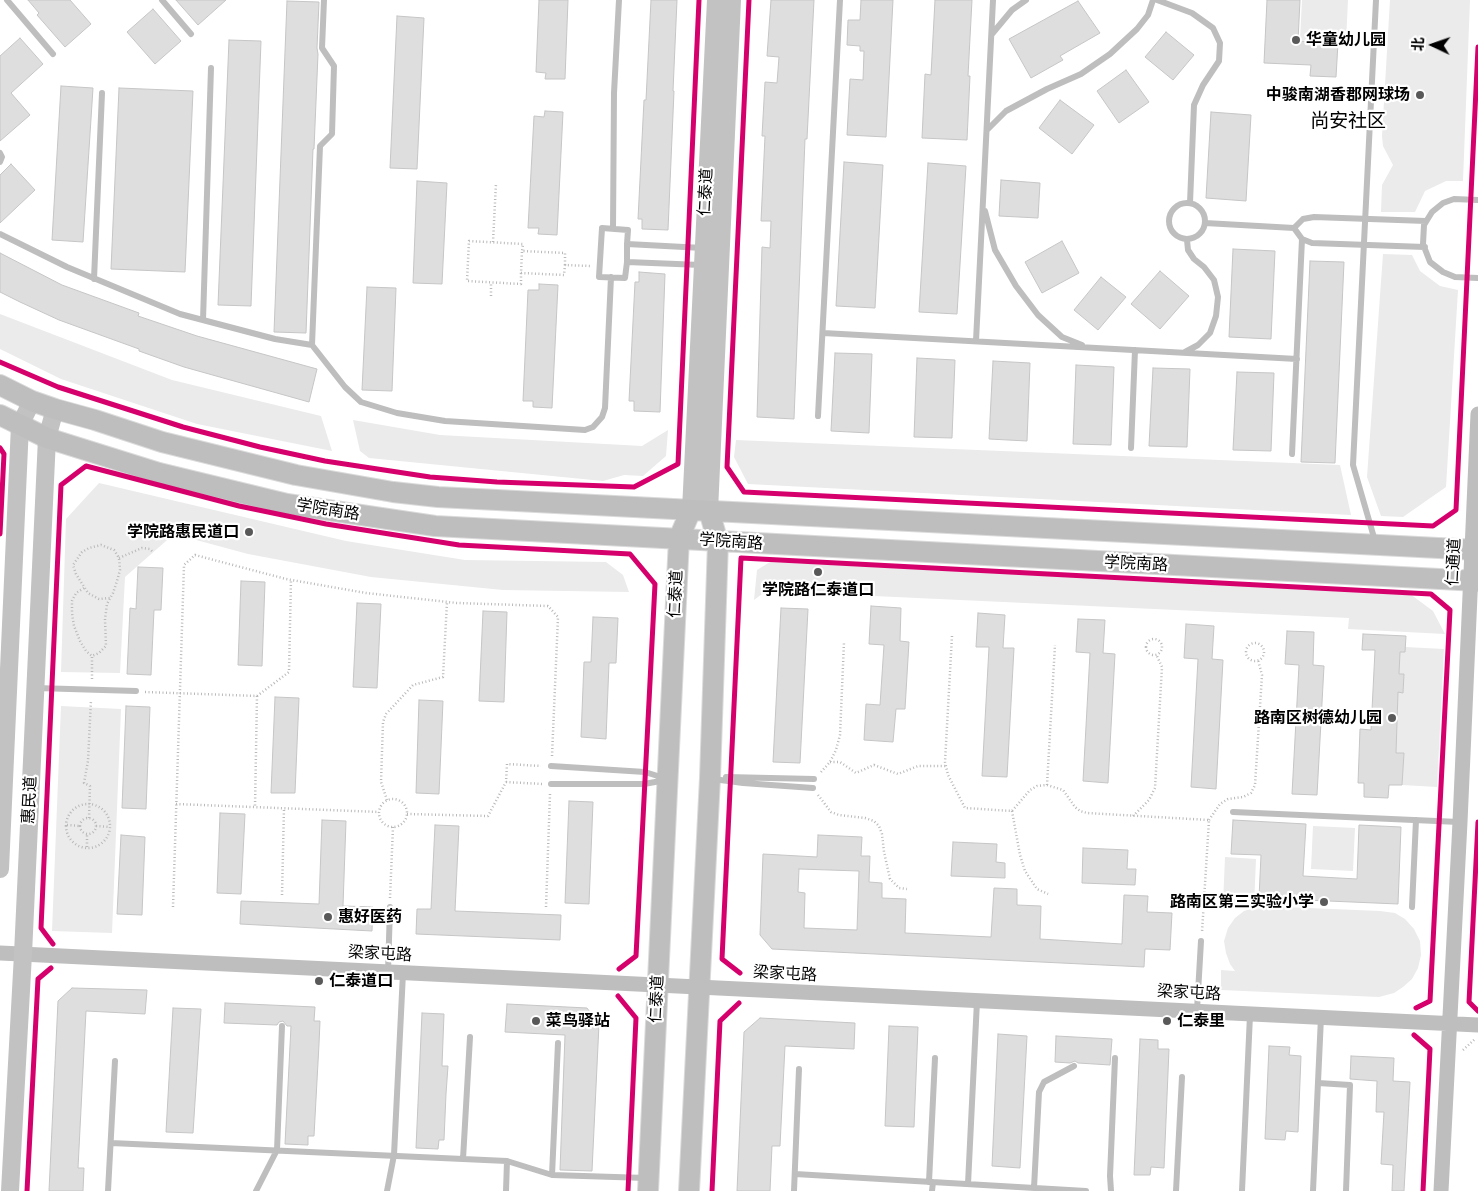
<!DOCTYPE html>
<meta charset="utf-8">
<style>
body{margin:0}
#map{position:relative;width:1478px;height:1191px;overflow:hidden;background:#fff;font-family:"Open Sans","Noto Sans SC",sans-serif}
canvas{display:block}
.north{position:absolute;left:1408px;top:20px;width:50px;height:50px;-webkit-text-stroke:4px #fff;paint-order:stroke;rotate:273deg;font-size:14px;font-weight:700;line-height:20px;text-align:center;color:#000}
.north::after{content:'';display:block;margin:auto;width:18px;height:22px;background:#000;clip-path:polygon(50% 0,100% 100%,50% 72%,0 100%)}
</style>
<div id="map">
<canvas width="1478" height="1191"></canvas>
<div class="north">北</div>
</div>
<script>
const c = document.querySelector('canvas').getContext('2d');
c.lineJoin = 'round';
function paint(path, color) { c.fillStyle = color; c.fill(path, 'evenodd'); }
const shape = rows => new Path2D(rows.map(r => 'M' + r).join(''));
function strokePath(path, color, width, dash) { c.strokeStyle = color; c.lineWidth = width; c.lineCap = dash ? 'butt' : 'round'; c.setLineDash(dash || []); c.stroke(path); }
function label(font, color, halo, rows, align = 'center') {
  c.font = font + ' "Open Sans","Noto Sans SC",sans-serif'; c.lineWidth = 4.5; c.setLineDash([]); c.textBaseline = 'middle'; c.strokeStyle = halo; c.fillStyle = color; for (const [text, x, y, turn = 0] of rows) {
    c.save(); c.translate(x, y); c.rotate((+turn || 0) * Math.PI / 180); c.textAlign = isNaN(turn) ? turn : align; if (halo) c.strokeText(text, 0, 0); c.fillText(text, 0, 0); c.restore();
  }
}
const green = shape([
 [1302,0,1348,0,1346,42,1300,40],
 [1390,0,1470,0,1463,181,1446,181,1425,191,1415,212,1381,212,1382,185,1393,165,1383,146,1382,136],
 [1383,254,1412,255,1420,271,1440,286,1458,290,1446,487,1403,517,1381,516,1367,477],
 [0,314,172,380,321,416,332,451,197,424,61,379,0,349],
 [353,420,440,435,642,446,668,430,666,456,643,476,624,475,603,481,369,458,360,451],
 [736,440,1340,465,1351,515,748,484,734,457],
 [99,483,346,541,465,560,606,562,623,575,629,592,503,590,371,577,248,554,174,534,125,577,120,673,61,672,66,519],
 [770,562,1410,594,1433,611,1445,634,1348,629,1349,618,766,591,754,600,757,570],
 [1405,647,1444,649,1437,787,1402,785,1404,754,1396,753,1398,692,1403,692,1404,674,1399,674,1400,652],
 [61,706,121,709,112,933,52,931],
 [1313,826,1355,828,1353,871,1311,869],
 [1225,857,1256,859,1254,906,1223,904],
 [1260,906,1380,911,1395,913,1405,919,1414,929,1420,941,1421,955,1418,968,1412,979,1403,987,1394,993,1379,997,1221,990,1221,970,1235,971,1230,964,1226,953,1224,941,1228,928,1235,918,1244,911]
]);
const building = shape([
 [28,0,70,0,91,24,65,47,37,15,39,13,28,0],
 [176,0,226,0,198,25,176,0],
 [539,0,568,0,565,79,545,79,546,73,536,72,539,0],
 [651,0,677,0,673,91,674,91,668,230,642,229,642,219,638,219,644,100,646,100,651,0],
 [771,0,814,0,807,139,805,139,794,419,757,417,762,247,770,248,771,221,761,221,765,136,762,136,765,82,777,83,779,57,767,56,771,0],
 [861,0,893,0,886,137,847,135,850,79,863,80,864,51,860,51,860,46,847,45,848,20,860,20,861,0],
 [935,0,972,0,968,76,970,76,967,140,922,138,925,74,931,75,935,0],
 [1267,0,1300,0,1298,41,1338,43,1336,77,1310,76,1311,65,1264,63,1267,0],
 [287,1,319,2,317,48,318,54,314,149,313,149,306,333,274,332,287,1],
 [1078,1,1100,33,1060,56,1063,60,1031,78,1009,39,1078,1],
 [153,9,181,41,155,64,127,32,153,9],
 [397,16,424,18,417,169,390,168,397,16],
 [1166,32,1194,55,1173,80,1145,57,1166,32],
 [20,38,43,64,11,93,30,115,0,141,0,56,20,38],
 [229,40,261,41,251,306,218,305,229,40],
 [1126,70,1149,102,1119,123,1097,91,1126,70],
 [61,86,93,88,83,242,52,240,61,86],
 [119,88,193,91,185,272,111,269,119,88],
 [1060,100,1094,125,1072,154,1039,128,1060,100],
 [545,111,563,112,557,235,538,234,539,228,528,228,534,116,544,117,545,111],
 [1211,112,1251,115,1246,201,1206,198,1211,112],
 [844,162,883,165,875,308,836,306,844,162],
 [928,163,966,166,957,314,919,312,928,163],
 [11,164,35,190,0,223,0,175,11,164],
 [1001,180,1040,183,1038,218,999,216,1001,180],
 [417,181,447,183,442,284,413,283,417,181],
 [1062,241,1079,273,1042,293,1025,262,1062,241],
 [1233,249,1275,251,1271,339,1229,337,1233,249],
 [0,253,62,285,139,313,138,316,197,336,317,369,309,402,184,367,139,351,139,349,59,320,20,302,0,292,0,253],
 [1310,261,1344,262,1335,463,1301,462,1310,261],
 [1160,271,1189,296,1160,329,1131,304,1160,271],
 [639,272,665,274,660,412,634,411,634,401,629,401,635,282,639,282,639,272],
 [1101,277,1126,297,1098,330,1074,310,1101,277],
 [539,284,558,285,552,408,533,407,533,401,523,401,528,290,539,290,539,284],
 [367,287,396,288,392,391,362,390,367,287],
 [835,353,872,354,869,433,831,431,835,353],
 [917,358,955,360,952,438,914,437,917,358],
 [993,361,1030,363,1027,441,989,439,993,361],
 [1076,365,1114,367,1111,445,1073,444,1076,365],
 [1153,368,1190,369,1187,447,1149,446,1153,368],
 [1237,372,1274,373,1271,451,1233,450,1237,372],
 [138,567,163,568,161,610,154,610,151,675,127,674,130,608,136,609,138,567],
 [241,581,265,582,262,666,238,665,241,581],
 [357,603,381,604,377,688,353,687,357,603],
 [871,606,901,608,900,641,909,642,905,709,896,709,893,742,864,740,866,704,880,705,884,645,869,644,871,606],
 [781,608,808,609,800,763,773,762,781,608],
 [483,611,507,612,504,702,479,701,483,611],
 [978,613,1005,615,1003,648,1014,648,1007,777,982,776,989,647,976,647,978,613],
 [593,617,618,618,616,663,609,663,606,739,581,737,584,662,591,662,593,617],
 [1078,619,1105,620,1103,653,1115,654,1108,783,1083,781,1090,653,1076,652,1078,619],
 [1186,624,1214,626,1212,659,1223,660,1216,789,1191,787,1198,659,1184,658,1186,624],
 [1287,631,1314,632,1313,665,1324,666,1317,795,1292,794,1299,665,1285,664,1287,631],
 [1363,634,1406,636,1405,652,1400,652,1399,674,1404,674,1403,693,1398,692,1396,753,1404,753,1402,785,1389,785,1388,798,1364,797,1364,783,1358,783,1360,729,1371,730,1375,650,1362,650,1363,634],
 [275,697,299,698,295,793,271,793,275,697],
 [419,700,443,701,439,794,416,793,419,700],
 [126,706,150,707,146,809,122,808,126,706],
 [569,801,593,802,589,904,565,903,569,801],
 [220,813,245,814,241,894,217,893,220,813],
 [322,820,346,821,343,906,373,907,372,931,240,924,241,901,319,904,322,820],
 [1233,820,1306,824,1303,876,1357,879,1359,825,1401,827,1398,904,1259,898,1261,855,1231,854,1233,820],
 [435,825,459,826,455,911,561,915,560,940,416,934,417,909,431,909,435,825],
 [121,835,145,837,142,915,117,914,121,835],
 [818,835,862,837,861,856,870,856,869,882,882,883,882,898,906,899,905,933,991,937,994,888,1017,889,1017,905,1041,906,1040,939,1122,944,1124,895,1148,896,1147,912,1172,913,1170,950,1145,949,1144,967,772,949,760,935,763,854,817,857,818,835],
 [799,869,859,871,857,930,804,928,805,893,798,892,799,869],
 [953,842,997,844,996,862,1005,863,1005,878,951,876,953,842],
 [1083,848,1128,850,1127,869,1136,869,1135,885,1082,883,1083,848],
 [72,988,147,990,145,1014,86,1011,78,1168,84,1168,83,1191,49,1191,58,1001,72,988],
 [225,1003,315,1007,314,1021,320,1021,319,1044,314,1136,308,1136,308,1145,285,1144,291,1026,287,1026,283,1021,279,1022,277,1025,224,1023,225,1003],
 [507,1004,587,1008,599,1024,592,1171,560,1170,565,1035,505,1032,507,1004],
 [173,1008,201,1009,193,1133,166,1132,173,1008],
 [422,1013,444,1014,442,1066,448,1066,446,1094,444,1140,439,1140,438,1149,416,1148,422,1013],
 [760,1018,855,1023,854,1049,785,1046,780,1146,772,1146,770,1191,737,1191,744,1032,760,1018],
 [889,1026,918,1027,914,1127,885,1126,889,1026],
 [998,1034,1027,1036,1020,1168,992,1166,998,1034],
 [1056,1036,1112,1039,1110,1065,1078,1063,1075,1061,1070,1063,1055,1062,1056,1036],
 [1140,1039,1158,1040,1158,1049,1169,1049,1164,1168,1151,1167,1150,1175,1134,1175,1140,1039],
 [1269,1046,1290,1047,1289,1055,1301,1056,1298,1132,1286,1131,1285,1140,1265,1139,1269,1046],
 [1351,1056,1394,1058,1393,1081,1410,1082,1404,1191,1392,1191,1393,1165,1381,1164,1384,1112,1376,1112,1377,1081,1350,1079,1351,1056]
]);
const path = shape([
 [493,242,496,183],
 [565,265,565,253,522,251,521,273,564,275,565,265,591,266],
 [521,273,521,284,467,281,469,241,523,244,522,251],
 [491,296,491,283],
 [119,558,142,548,150,549,153,552],
 [84,588,76,593,72,601,72,613,74,626,80,641,86,651,92,656],
 [952,636,945,762,948,775,965,808,1012,811,1030,790,1037,786,1047,785,1063,790,1075,807,1080,811,1087,813,1209,820,1202,932],
 '1146 647a8 8 0 1 1 16 0a8 8 0 1 1-16 0Z',
 '1246 652a9 9 0 1 1 18 0a9 9 0 1 1-18 0Z',
 [92,679,92,656,99,653,106,646,105,619,107,604,113,593,117,581,120,570,119,558,114,550,101,545,89,548,82,552,73,565,76,574,88,593,99,599,110,598],
 [145,692,257,696,255,807],
 [257,696,289,672,291,580],
 [830,762,840,762,856,773,874,765,898,774,918,766,946,766],
 [821,772,830,762,836,750,840,735,844,642],
 [506,782,542,784],
 [1047,785,1055,645],
 [818,795,831,812,839,815,865,818,874,821,879,826,882,834,884,852,890,879,899,888,907,889],
 '379 813a14 14 0 1 1 28 0a14 14 0 1 1-28 0Z',
 [387,800,381,782,383,722,386,714,413,685,443,677,447,602],
 [176,804,379,812],
 '66 826a22 22 0 1 1 44 0a22 22 0 1 1-44 0Z',
 [1012,811,1020,855,1025,871,1037,889,1048,894],
 [407,814,488,816,506,782,507,764,541,766],
 [1133,816,1149,800,1155,788,1162,667,1156,654],
 [89,818,90,786,84,783,88,761,91,700],
 '80 826a8 8 0 1 1 16 0a8 8 0 1 1-16 0Z',
 [1209,820,1220,804,1228,799,1243,797,1251,793,1255,785,1262,675,1258,660],
 [67,825,80,826],
 [96,826,110,827],
 [87,847,87,834],
 [282,895,284,808],
 [390,898,393,827],
 [173,907,184,565,195,555,286,579,366,593,457,603,548,606,558,617,552,756],
 [546,907,550,794],
 [1463,1050,1475,1039]
]);
const service = shape([
 [7,0,53,54],
 [162,0,191,34],
 [324,0,322,48,334,66,332,134,320,146,312,345,345,387,361,402,397,413,445,421,585,430,593,427,602,417,605,408,611,277],
 [1157,0,1192,13,1213,28,1220,43,1219,61,1203,85,1194,105,1190,203],
 [992,34,1012,10,1026,0],
 [987,130,1006,111,1047,89,1081,74,1110,54,1137,29,1148,15,1153,0],
 [0,153,2,157,0,162],
 [1478,200,1454,199,1443,203,1432,212,1424,225,1423,244,1430,262,1443,272,1455,277,1478,278],
 '1169 221a18 18 0 1 1 36 0a18 18 0 1 1-36 0Z',
 [985,211,995,250,1016,286,1038,315,1062,337,1082,345],
 [1205,223,1294,228],
 [613,229,614,93,619,0],
 [0,234,67,267,180,314,275,339,312,345],
 [1425,247,1312,243,1302,239,1294,228,1303,219,1314,217,1426,221],
 [627,262,627,244],
 [701,265,627,262,625,278,599,277,602,228,628,230,627,244,703,248],
 [94,279,102,93],
 [203,320,211,68],
 [823,333,1297,359],
 [976,341,993,0],
 [1185,352,1198,345,1210,333,1216,316,1218,297,1214,280,1204,267,1194,259,1188,250,1187,240],
 [818,416,840,0],
 [1131,448,1135,350],
 [1292,454,1302,239],
 [1375,541,1353,465,1376,0],
 [36,688,136,691],
 [551,766,645,772,664,778],
 [726,777,814,779],
 [713,779,743,783,813,788],
 [551,784,644,784,666,780],
 [1233,812,1459,822],
 [1412,907,1416,820],
 [388,972,390,907],
 [1197,1010,1201,941],
 [1318,1083,1350,1085,1346,1191],
 [111,1143,507,1161,506,1191],
 [463,1159,470,1037],
 [507,1161,552,1175,646,1178],
 [795,1174,1086,1191],
 [552,1175,558,1043],
 [929,1182,935,1058],
 [968,1184,977,1001],
 [1034,1188,1039,1092,1044,1082,1074,1066],
 [108,1191,115,1061],
 [256,1191,277,1150,282,1026],
 [387,1191,394,1155,403,973],
 [794,1191,799,1069],
 [932,1191,933,1182],
 [1111,1191,1110,1176,1115,1058],
 [1176,1191,1182,1077],
 [1242,1191,1250,1015],
 [1313,1191,1321,1017]
]);
const tertiary = shape([
 [0,953,1478,1025],
 [1441,1191,1460,822,1478,414]
]);
const secondary = shape([
 [691,510,716,0],
 [709,511,732,0],
 [0,869,20,425,32,401],
 [10,1191,23,954,47,438,55,409]
]);
const primary = shape([
 [0,385,32,401,55,409,95,420,162,442,296,475,393,492,438,497,1478,550],
 [0,415,47,438,159,473,287,504,435,526,1478,581],
 [648,1191,679,538,691,510],
 [689,1191,710,778,718,542,709,511]
]);
const cycleway = shape([
 [749,0,727,467,744,492,1433,526,1456,510,1478,47],
 [0,362,58,387,183,427,260,447,325,461,430,477,497,482,634,487,678,464,699,0],
 [0,448,4,454,0,534],
 [1478,822,1469,1002,1478,1011],
 [53,944,41,928,61,485,86,466,239,506,326,524,459,545,630,554,655,584,636,956,619,969],
 [740,973,722,959,741,558,1431,594,1450,610,1430,1001,1416,1008],
 [618,996,636,1018,628,1191],
 [1414,1035,1430,1049,1423,1191],
 [27,1191,38,979,51,968],
 [712,1191,720,1021,739,1003]
]);
const markers = [
 [1296,40,5,"#595959"],
 [1420,95,5,"#595959"],
 [249,532,5,"#595959"],
 [818,572,5,"#595959"],
 [1392,718,5,"#595959"],
 [1324,902,5,"#595959"],
 [328,917,5,"#595959"],
 [319,981,5,"#595959"],
 [536,1021,5,"#595959"],
 [1167,1021,5,"#595959"]
];
const poiNames = [
 ["华童幼儿园",1306,40],
 ["中骏南湖香郡网球场",1410,95,"right"],
 ["学院路惠民道口",239,532,"right"],
 ["学院路仁泰道口",818,590,"center"],
 ["路南区树德幼儿园",1382,718,"right"],
 ["路南区第三实验小学",1314,902,"right"],
 ["惠好医药",338,917],
 ["仁泰道口",329,981],
 ["菜鸟驿站",546,1021],
 ["仁泰里",1177,1021]
];
const streetNames = [
 ["仁泰道",706,192,-87],
 ["学院南路",328,510,9],
 ["学院南路",731,542,4],
 ["仁通道",1454,562,-87],
 ["学院南路",1136,564,3],
 ["仁泰道",676,594,-87],
 ["惠民道",30,800,-87],
 ["梁家屯路",380,954,3],
 ["梁家屯路",785,974,3],
 ["梁家屯路",1189,993,3],
 ["仁泰道",657,999,-87]
];
const quarterNames = [
 ["尚安社区",1348,122]
];
paint(green, '#ebebeb');
paint(building, '#dedede');
strokePath(building, '#c6c6c6', 1);
strokePath(primary, '#dbdbdb', 22);
strokePath(path, '#b9b9b9', 2.5, [1, 2.5]);
strokePath(service, '#bebebe', 6);
strokePath(tertiary, '#bebebe', 15);
strokePath(secondary, '#c2c2c2', 18);
strokePath(primary, '#bebebe', 20);
strokePath(cycleway, '#d6006c', 5);
for (const [x, y, r, color] of markers) { const dot = new Path2D(); dot.arc(x, y, r, 0, 2 * Math.PI); c.fillStyle = color; c.fill(dot); strokePath(dot, '#fff', 2); }
label('bold 16px', '#000', '#fff', poiNames, 'left');
label('16px', '#000', '#fff', streetNames);
label('19px', '#000', '#fff', quarterNames);
</script>
